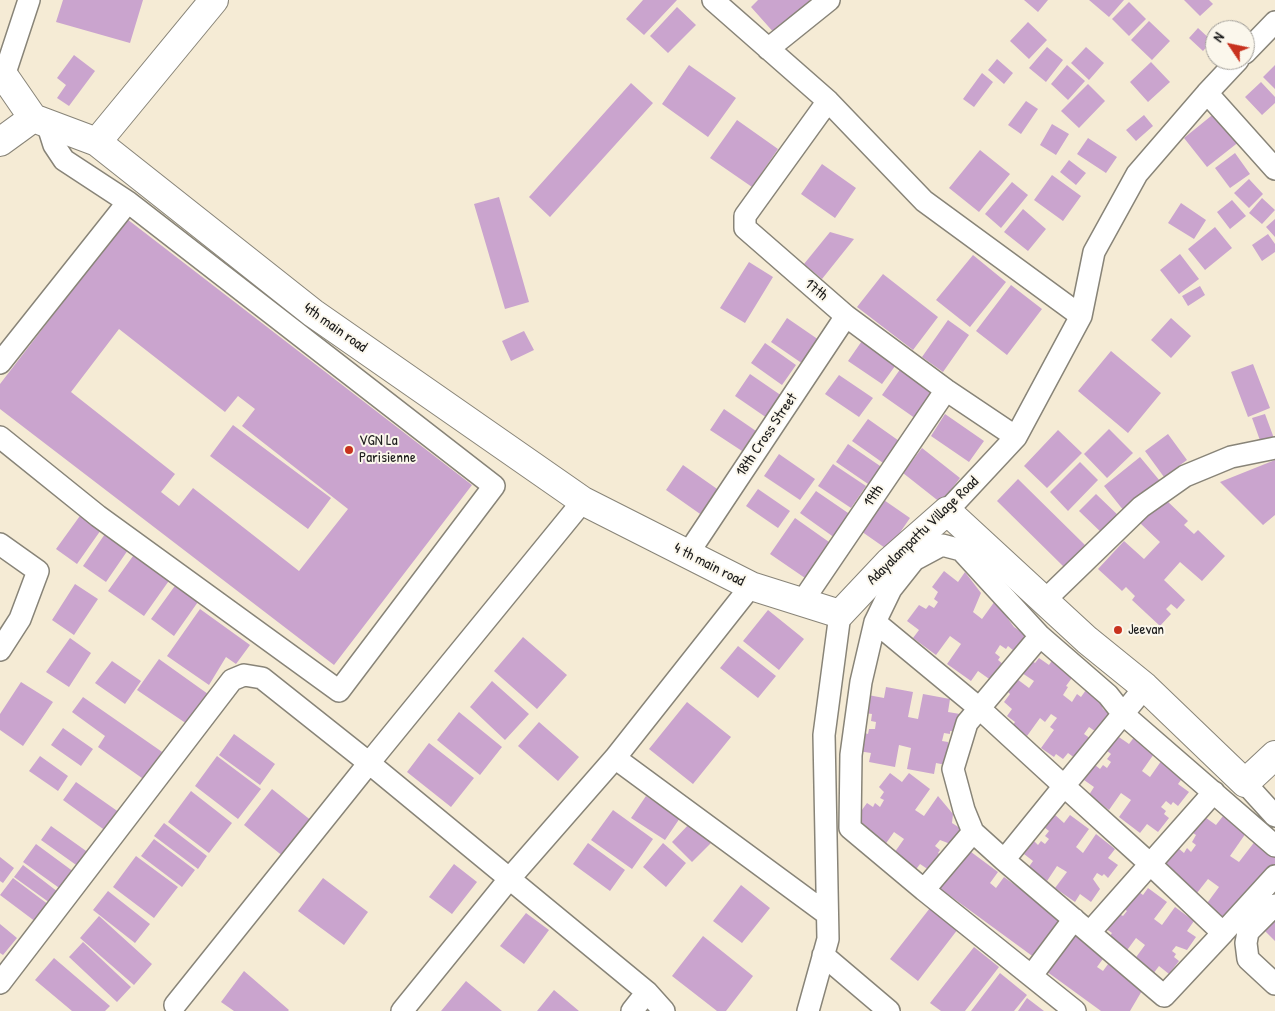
<!DOCTYPE html>
<style>
body{margin:0}
#map{position:relative;width:1275px;height:1011px;overflow:hidden;background:#f5ebd5;font-family:"Patrick Hand",sans-serif}
canvas{display:block}
.north{position:absolute;left:1205px;top:20px;width:50px;height:50px;box-sizing:border-box;background:#fbf7ec;border:1px solid #a29f99;border-radius:50%;rotate:304deg;font-size:14px;font-weight:700;line-height:20px;text-align:center;color:#1c1c1c}
.north::after{content:'';display:block;margin:auto;width:18px;height:22px;background:#c8321e;clip-path:polygon(50% 0,100% 100%,50% 72%,0 100%)}
</style>
<div id="map">
<canvas width="1275" height="1011"></canvas>
<div class="north">N</div>
</div>
<script>
const c = document.querySelector('canvas').getContext('2d');
c.lineJoin = 'round';
function paint(path, color) { c.fillStyle = color; c.fill(path, 'evenodd'); }
const shape = rows => new Path2D(rows.map(r => 'M' + r).join(''));
function strokePath(path, color, width, dash) { c.strokeStyle = color; c.lineWidth = width; c.lineCap = dash ? 'butt' : 'round'; c.setLineDash(dash || []); c.stroke(path); }
function label(font, color, halo, rows, align = 'center') {
  c.font = font + ' "Patrick Hand",sans-serif'; c.lineWidth = 4; c.setLineDash([]); c.textBaseline = 'middle'; c.strokeStyle = halo; c.fillStyle = color; for (const [text, x, y, turn = 0] of rows) {
    c.save(); c.translate(x, y); c.rotate((+turn || 0) * Math.PI / 180); c.textAlign = isNaN(turn) ? turn : align; if (halo) c.strokeText(text, 0, 0); c.fillText(text, 0, 0); c.restore();
  }
}
const building = shape([
 [63,0,143,0,130,43,56,22],
 [643,0,677,0,644,35,626,19],
 [758,0,809,0,811,3,776,35,751,7],
 [1024,0,1048,0,1038,12],
 [1089,0,1124,0,1109,17],
 [1184,0,1209,0,1213,4,1200,16],
 [1129,2,1146,19,1129,36,1112,19],
 [677,7,696,25,668,53,650,36],
 [1149,21,1170,41,1152,60,1131,40],
 [1028,22,1047,40,1029,59,1010,41],
 [1198,28,1212,41,1203,51,1189,38],
 [1047,47,1063,60,1046,82,1029,68],
 [1086,47,1104,63,1089,80,1071,63],
 [74,55,95,71,69,106,57,98,66,85,57,78],
 [997,59,1013,73,1004,84,988,70],
 [1151,62,1170,82,1148,102,1130,82],
 [689,65,736,98,708,137,662,104],
 [1067,65,1085,81,1068,100,1051,84],
 [1275,65,1275,89,1263,77],
 [982,73,993,82,974,107,963,99],
 [1261,82,1275,97,1275,103,1262,115,1245,97],
 [631,83,653,103,550,217,529,197],
 [1088,84,1105,101,1079,128,1061,111],
 [1026,101,1038,109,1021,134,1008,125],
 [1216,112,1240,141,1207,167,1184,138],
 [1144,115,1153,126,1136,141,1126,130],
 [737,120,778,149,752,187,710,158],
 [1052,124,1069,134,1056,155,1040,145],
 [1088,138,1117,157,1106,173,1077,154],
 [980,150,1010,174,979,212,949,188],
 [1235,153,1250,174,1230,188,1215,168],
 [1069,160,1086,173,1076,185,1060,172],
 [822,164,856,188,835,218,801,194],
 [1052,175,1081,196,1063,221,1034,200],
 [1249,179,1263,194,1249,208,1234,193],
 [1012,182,1028,195,1001,228,985,214],
 [499,197,529,302,505,309,474,204],
 [1262,198,1275,210,1262,224,1249,213],
 [1232,200,1246,216,1230,229,1217,212],
 [1181,203,1206,220,1194,239,1168,223],
 [1023,209,1046,229,1028,251,1004,232],
 [127,219,472,485,334,665,0,409,0,384],
 [119,329,225,412,238,396,255,409,242,426,348,509,299,571,193,488,179,506,161,492,175,474,71,392],
 [1275,219,1275,237,1266,227],
 [1215,227,1232,248,1205,270,1188,249],
 [830,232,854,239,822,279,804,264],
 [1268,234,1275,244,1275,252,1262,261,1252,245],
 [1180,254,1199,279,1179,294,1160,270],
 [973,255,1006,282,970,327,936,300],
 [749,262,773,277,745,323,720,308],
 [883,274,938,317,913,350,857,307],
 [1011,285,1042,309,1007,355,976,331],
 [1200,286,1205,295,1188,306,1182,296],
 [787,318,819,340,803,364,771,342],
 [1171,318,1191,336,1171,358,1151,340],
 [948,320,969,335,943,372,922,357],
 [524,331,534,350,511,361,502,341],
 [864,338,898,362,882,384,848,361],
 [765,343,796,365,782,385,751,363],
 [1111,351,1161,393,1128,433,1078,391],
 [1253,364,1270,408,1248,417,1231,372],
 [901,368,938,393,919,421,882,395],
 [750,374,782,396,767,418,735,396],
 [839,375,873,398,859,417,825,394],
 [724,409,756,431,742,451,710,430],
 [945,414,984,441,969,462,931,436],
 [1265,414,1275,441,1262,446,1252,418],
 [868,419,902,443,886,465,852,441],
 [233,425,331,498,308,529,210,456],
 [1109,429,1133,453,1107,478,1084,454],
 [1058,430,1082,453,1047,488,1024,466],
 [1168,434,1187,460,1164,477,1145,451],
 [848,444,883,468,871,486,836,462],
 [922,448,960,478,941,503,903,473],
 [779,454,815,479,800,500,764,476],
 [1140,457,1160,481,1124,511,1104,486],
 [1275,460,1275,515,1263,525,1220,482],
 [1080,462,1098,480,1068,511,1050,492],
 [833,464,866,486,851,508,818,486],
 [683,465,720,491,703,516,666,490],
 [1018,479,1085,545,1064,567,997,501],
 [758,489,790,511,778,528,746,506],
 [816,491,851,515,835,538,800,513],
 [1096,494,1121,518,1105,536,1079,511],
 [881,498,910,518,888,550,858,529],
 [1164,498,1188,521,1184,525,1194,534,1198,530,1225,556,1202,581,1180,562,1164,580,1185,600,1177,609,1171,604,1166,609,1171,614,1160,626,1132,600,1135,596,1126,587,1122,591,1098,569,1124,541,1144,559,1160,542,1140,523],
 [82,513,103,527,77,564,56,549],
 [795,518,829,542,805,578,770,554],
 [107,531,130,547,106,582,83,566],
 [138,549,173,575,144,616,108,591],
 [944,571,958,582,965,572,981,593,973,612,982,619,995,601,1014,627,1026,635,1014,651,1008,646,1006,649,1000,645,995,653,1000,657,998,660,1004,665,992,681,978,671,971,681,947,664,961,644,950,636,936,655,913,638,919,630,907,621,919,605,926,609,929,605,934,608,938,602,934,599,938,592,932,587],
 [177,583,200,599,174,636,151,619],
 [75,584,98,599,74,635,52,620],
 [200,609,250,645,236,664,226,657,209,685,167,656],
 [768,610,804,639,779,670,743,641],
 [523,637,567,675,537,709,494,671],
 [70,638,91,653,69,687,46,672],
 [738,646,776,676,758,698,720,668],
 [1039,658,1049,665,1053,659,1077,671,1066,686,1068,687,1063,695,1072,702,1077,694,1081,697,1086,690,1101,703,1103,709,1112,716,1099,734,1089,727,1084,734,1094,741,1079,761,1068,753,1063,759,1056,754,1054,757,1041,748,1054,730,1050,727,1057,718,1051,714,1045,722,1040,718,1027,736,1013,725,1015,722,1007,716,1012,709,1004,702,1010,694,1008,692,1017,679,1029,688,1034,681,1022,673,1031,660,1035,663],
 [159,659,208,694,187,724,137,690],
 [112,661,141,681,125,704,95,683],
 [492,681,529,714,505,740,470,707],
 [21,682,53,702,23,746,0,730,0,714],
 [886,687,913,692,908,717,918,719,923,694,950,699,948,712,960,714,957,732,950,731,950,734,944,733,942,741,948,742,948,746,955,747,951,766,936,763,934,774,907,769,911,748,899,745,895,767,869,762,871,753,858,751,862,732,868,734,869,729,875,729,876,722,871,721,872,714,865,713,868,695,884,698],
 [83,697,168,756,149,783,98,747,105,736,72,712],
 [687,702,731,737,693,784,649,749],
 [459,712,502,747,480,775,437,740],
 [539,722,579,757,558,781,518,746],
 [63,728,93,749,81,766,51,745],
 [234,734,275,764,260,785,219,755],
 [1116,735,1129,744,1135,736,1156,751,1142,771,1150,777,1164,757,1186,773,1178,784,1189,792,1178,806,1173,802,1171,805,1166,801,1161,807,1166,811,1164,814,1169,818,1158,832,1147,824,1140,833,1119,817,1131,800,1121,793,1109,810,1089,795,1094,787,1084,780,1095,765,1100,769,1103,765,1107,768,1111,762,1107,759,1111,754,1106,750],
 [429,743,474,778,451,807,407,772],
 [40,756,68,776,58,791,29,771],
 [217,756,261,789,238,819,195,786],
 [890,773,902,782,909,773,930,789,915,810,924,816,938,796,953,814,952,823,963,830,953,845,940,840,935,846,940,850,938,853,943,857,932,872,920,864,914,872,892,856,904,839,894,832,882,849,861,833,866,826,856,818,867,803,873,807,875,803,880,807,884,800,880,798,884,792,879,787],
 [76,782,123,815,110,834,63,800],
 [272,789,318,826,289,861,244,825],
 [191,791,232,823,209,853,168,822],
 [646,796,680,818,665,840,631,818],
 [613,810,653,839,632,869,591,840],
 [1054,814,1064,823,1070,815,1089,829,1076,847,1083,853,1096,834,1115,849,1108,858,1118,865,1108,878,1104,874,1102,876,1097,873,1093,879,1100,889,1091,902,1080,894,1075,902,1055,888,1067,872,1057,866,1047,881,1028,868,1033,861,1024,854,1034,841,1038,845,1041,841,1045,844,1049,839,1045,836,1049,831,1044,827],
 [1202,815,1216,825,1223,816,1246,833,1230,856,1239,862,1256,840,1275,854,1275,864,1271,870,1226,921,1205,906,1219,887,1208,879,1193,898,1171,881,1177,873,1165,864,1178,848,1184,853,1187,848,1191,852,1196,845,1192,842,1196,835,1190,831],
 [691,822,712,842,692,862,672,842],
 [164,823,207,856,198,869,154,836],
 [51,826,89,853,79,867,41,840],
 [154,839,195,870,182,887,141,856],
 [588,843,625,870,610,891,573,864],
 [663,843,686,863,666,887,643,867],
 [36,844,74,872,62,890,23,862],
 [967,849,998,872,990,883,996,888,1004,877,1063,920,1035,958,938,887],
 [136,856,178,887,154,918,113,887],
 [0,857,14,868,3,883,0,881],
 [454,864,477,882,452,914,429,897],
 [23,865,58,892,50,903,14,877],
 [13,878,49,905,36,922,0,895],
 [323,878,368,912,344,945,298,911],
 [741,885,770,908,742,943,713,921],
 [1132,887,1143,895,1148,888,1167,902,1154,919,1162,925,1175,907,1194,921,1187,931,1196,937,1187,950,1176,946,1172,951,1176,954,1174,957,1179,961,1169,974,1159,966,1153,974,1134,960,1145,945,1136,938,1125,953,1107,940,1112,933,1102,926,1119,914,1123,916,1127,911,1123,908],
 [108,891,150,924,135,943,93,910],
 [930,908,958,929,918,981,890,959],
 [526,913,549,930,524,964,500,946],
 [99,916,152,964,134,985,80,938],
 [1275,921,1275,941,1265,931],
 [0,924,17,938,3,955,0,953],
 [1073,933,1105,956,1097,967,1103,971,1111,960,1143,989,1130,1011,1101,1011,1046,971],
 [703,936,753,976,726,1011,717,1011,672,976],
 [83,942,131,987,117,1002,69,957],
 [974,947,999,967,965,1011,941,1011,930,1003],
 [54,958,110,1006,105,1011,72,1011,35,980],
 [244,971,289,1010,288,1011,234,1011,221,1002],
 [1000,973,1027,995,1014,1011,971,1011],
 [466,981,502,1011,441,1011],
 [554,990,579,1011,537,1011],
 [1027,998,1044,1011,1018,1011]
]);
const street = shape([
 [713,0,828,101,924,201,1081,316],
 [768,49,829,0],
 [1245,53,1275,22],
 [4,76,29,0],
 [1207,93,1275,169],
 [828,101,745,216,745,228,846,316,946,390,1016,437],
 [0,363,128,202],
 [0,437,98,516,339,691,494,486,128,202,64,160,54,145,47,123],
 [583,501,369,763,647,992,664,1011],
 [947,511,1016,437,1081,316,1094,252,1137,174,1207,93,1238,60],
 [0,544,38,571,20,619,0,650],
 [687,555,846,316],
 [1044,601,1141,507,1185,476,1231,457,1275,448],
 [802,602,946,390],
 [875,622,979,708,1064,786,1149,863,1223,933,1164,996,1004,860,1064,786,1145,687],
 [615,758,827,914],
 [1245,783,1275,816],
 [973,832,924,890,850,828,851,755,861,682,875,622,891,589,914,560,942,545,961,550,1040,636,1108,695,1123,714,1275,846],
 [1004,860,973,832,964,810,953,769,967,723,1040,636],
 [924,890,1075,1011],
 [1275,905,1248,932,1246,943,1248,959,1275,984],
 [1090,932,1214,792],
 [1223,933,1275,876],
 [823,955,889,1011],
 [1032,975,1074,919],
 [0,983,232,680,244,675,262,678,369,763,175,1005],
 [402,1011,510,878,615,758,751,586],
 [632,1011,647,992],
 [808,1011,828,939,824,735,840,614]
]);
const secondary = shape([
 [0,74,4,76,33,118,97,142,313,313,583,501,751,586,840,614,889,562,947,511,1087,640,1145,687,1245,783,1275,755],
 [0,142,33,118],
 [97,142,214,0]
]);
const markers = [
 [349,450,5,"#c8321e"],
 [1118,630,5,"#c8321e"]
];
const streetNames = [
 ["17th",816,290,40],
 ["4th main road",335,328,35],
 ["18th Cross Street",767,435,-56],
 ["19th",874,496,-56],
 ["Adayalampattu Village Road",923,531,-44],
 ["4 th main road",709,565,27]
];
const poiNames = [
 ["VGN La",359,441],
 ["Parisienne",359,458],
 ["Jeevan",1128,630]
];
paint(building, '#caa4ce');
strokePath(street, '#888478', 24);
strokePath(secondary, '#888478', 30);
strokePath(street, '#fff', 21);
strokePath(secondary, '#fff', 28);
for (const [x, y, r, color] of markers) { const dot = new Path2D(); dot.arc(x, y, r, 0, 2 * Math.PI); c.fillStyle = color; c.fill(dot); strokePath(dot, '#fbf7ec', 2); }
label('15px', '#1c1c1c', '#fbf7ec', streetNames);
label('15px', '#1c1c1c', '#fbf7ec', poiNames, 'left');
</script>
